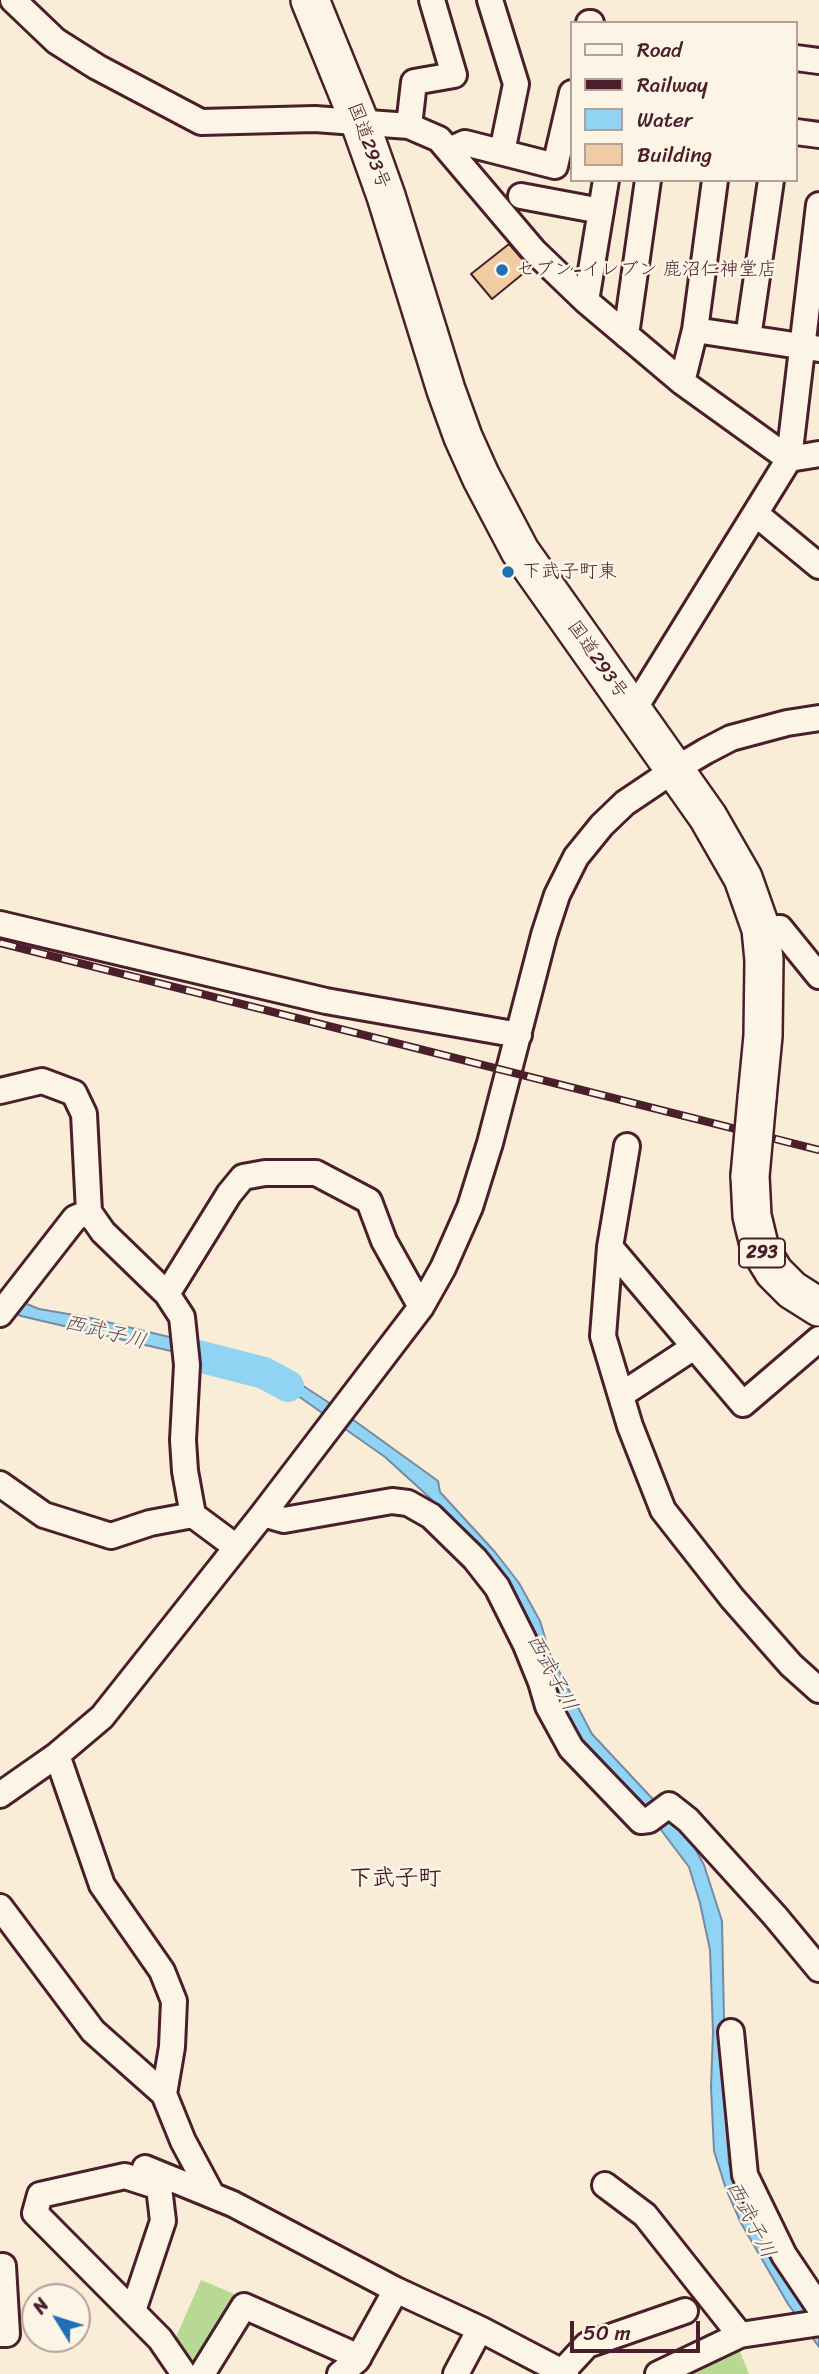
<!DOCTYPE html>
<meta charset="utf-8">
<style>
body{margin:0}
#map{position:relative;width:819px;height:2374px;overflow:hidden;background:#faedd7;font-family:Sriracha,sans-serif}
canvas{display:block}
.legend{position:absolute;left:570px;top:21px;width:228px;height:161px;box-sizing:border-box;background:#fcf5e5;border:2px solid #b59f9b;margin:0;padding:9px 12px;list-style:none;font-size:21px;color:#4a1f2b}
.legend li{display:flex;align-items:center;gap:14px;height:35px}
.legend b{width:35px;border:2px solid #b59f9b}
.north{position:absolute;left:21px;top:2283px;width:70px;height:70px;box-sizing:border-box;background:#fcf5e5;border:2px solid #b59f9b;border-radius:50%;rotate:308deg;font-size:19px;font-weight:700;line-height:28px;text-align:center;color:#4a1f2b}
.north::after{content:'';display:block;margin:auto;width:24px;height:32px;background:#1f6fb2;clip-path:polygon(50% 0,100% 100%,50% 72%,0 100%)}
.scale{position:absolute;left:570px;top:2321px;width:130px;height:32px;box-sizing:border-box;border:4px solid #4a1f2b;border-top:0;padding-left:9px;font-size:21px;line-height:24px;white-space:nowrap;color:#4a1f2b;-webkit-text-stroke:5px #fcf5e5;paint-order:stroke}
</style>
<div id="map">
<canvas width="819" height="2374"></canvas>
<ul class="legend">
<li><b style="height:9px;background:#fcf5e5"></b>Road</li>
<li><b style="height:9px;background:#4a1f2b"></b>Railway</li>
<li><b style="height:19px;background:#91d3f3"></b>Water</li>
<li><b style="height:19px;background:#f1cba1"></b>Building</li>
</ul>
<div class="north">N</div>
<div class="scale">50 m</div>
</div>
<script>
const c = document.querySelector('canvas').getContext('2d');
c.lineJoin = 'round';
function paint(path, color) { c.fillStyle = color; c.fill(path, 'evenodd'); }
const shape = rows => new Path2D(rows.map(r => 'M' + r).join(''));
function strokePath(path, color, width, dash) { c.strokeStyle = color; c.lineWidth = width; c.lineCap = dash ? 'butt' : 'round'; c.setLineDash(dash || []); c.stroke(path); }
function label(font, color, halo, rows, align = 'center') {
  c.font = font + ' Sriracha,"Klee One",sans-serif'; c.lineWidth = 5; c.setLineDash([]); c.textBaseline = 'middle'; c.strokeStyle = halo; c.fillStyle = color; for (const [text, x, y, turn = 0] of rows) {
    c.save(); c.translate(x, y); c.rotate((+turn || 0) * Math.PI / 180); c.textAlign = isNaN(turn) ? turn : align; if (halo) c.strokeText(text, 0, 0); c.fillText(text, 0, 0); c.restore();
  }
}
const green = shape([
 [201,2280,239,2296,205,2363,189,2366,173,2344],
 [738,2347,749,2374,676,2374]
]);
const water = shape([
 [0,1293,39,1309,86,1317,215,1348,288,1376,334,1406,438,1481,440,1492,495,1552,519,1583,540,1621,550,1654,592,1734,678,1826,691,1841,704,1865,722,1921,726,2118,729,2164,761,2239,806,2311,819,2327,819,2347,788,2304,741,2223,726,2189,714,2151,711,2087,713,2032,710,1950,700,1903,689,1867,637,1798,579,1739,563,1712,536,1640,519,1604,483,1551,430,1498,385,1457,291,1391,248,1369,21,1316,0,1305,0,1293]
]);
const river = shape([
 [198,1356,264,1373,288,1386]
]);
const building = shape([
 [509,244,530,268,492,299,471,274,509,244]
]);
const minor = shape([
 [13,0,56,41,97,67,201,122,315,119,409,126,439,139,534,251,586,301,682,382,789,459,819,454],
 [490,0,516,84,502,152],
 [589,23,591,23],
 [796,58,819,61],
 [409,126,414,82,454,75,432,0],
 [796,132,819,135],
 [449,150,465,143,555,166,572,93],
 [521,196,601,211],
 [586,301,606,180],
 [695,330,819,349],
 [626,335,648,180],
 [748,338,771,180],
 [682,382,695,330,715,180],
 [756,514,819,566],
 [633,711,789,459,819,205],
 [0,924,326,1001,519,1035],
 [761,929,780,928,819,976],
 [0,1091,42,1081,74,1093,84,1114,89,1212,75,1218,0,1314],
 [627,1146,610,1247,603,1336,630,1426,663,1510,732,1598,791,1665,819,1690],
 [89,1212,103,1232,167,1294,182,1317,187,1365,183,1440,185,1471,193,1515,236,1547],
 [610,1247,743,1404,819,1339],
 [167,1294,229,1194,243,1177,265,1173,316,1173,369,1201,384,1241,421,1307],
 [621,1395,694,1347],
 [0,1484,44,1515,111,1536,150,1523,193,1515],
 [263,1514,284,1520,392,1501,408,1503,431,1516,475,1559,497,1587,526,1645,541,1682,548,1706,571,1748,641,1821,649,1820,669,1805,688,1820,775,1916,819,1969],
 [57,1755,102,1885,162,1971,174,2001,172,2047,164,2094],
 [0,1795,57,1755,102,1717,263,1514,421,1307,443,1268,470,1207,490,1143,544,935,557,895,576,857,602,825,625,803,674,770,706,751,731,738,787,723,819,718],
 [0,1907,93,2031,164,2094,183,2141,212,2195],
 [731,2032,745,2175,784,2255,819,2307],
 [145,2168,233,2204,396,2290],
 [605,2185,645,2215,740,2335],
 [133,2311,163,2221,159,2187,125,2176,40,2195,35,2213,160,2339,184,2374],
 [480,2329,566,2374],
 [0,2334,7,2334,3,2266],
 [562,2372,587,2345,685,2311],
 [202,2374,244,2306,359,2357],
 [340,2374,357,2360,396,2290,480,2329,456,2374],
 [658,2374,740,2335,819,2323]
]);
const highway = shape([
 [310,0,360,123,386,196,446,390,463,437,481,477,520,551,708,817,743,878,761,929,764,960,763,1036,757,1098],
 [750,1176,752,1216,760,1249,774,1272,792,1290,819,1307]
]);
const rail = shape([
 [0,943,819,1150]
]);
const highwayBridge = shape([
 [750,1176,757,1098]
]);
const markers = [
 [502,270,7,"#1f6fb2"],
 [508,572,7,"#1f6fb2"]
];
const shields = [
 [762,1253,46]
];
const shieldNames = [
 ["293",762,1253]
];
const streetNames = [
 ["国道293号",368,146,70],
 ["国道293号",597,660,55]
];
const poiNames = [
 ["セブン-イレブン 鹿沼仁神堂店",516,270],
 ["下武子町東",522,572]
];
const waterNames = [
 ["西武子川",105,1333,14],
 ["西武子川",551,1673,62],
 ["西武子川",750,2220,63]
];
const quarterNames = [
 ["下武子町",395,1879]
];
paint(green, '#b7d993');
paint(water, '#91d3f3');
strokePath(water, '#758ba3', 2);
strokePath(river, '#91d3f3', 32);
paint(building, '#f1cba1');
strokePath(building, '#4a1f2b', 2);
strokePath(minor, '#4a1f2b', 30);
strokePath(highway, '#4a1f2b', 42);
strokePath(minor, '#fcf5e5', 24);
strokePath(highway, '#fcf5e5', 37);
strokePath(rail, '#4a1f2b', 8);
strokePath(rail, '#fcf5e5', 5, [16]);
strokePath(highwayBridge, '#4a1f2b', 42, []);
strokePath(highwayBridge, '#fcf5e5', 37);
for (const [x, y, r, color] of markers) { const dot = new Path2D(); dot.arc(x, y, r, 0, 2 * Math.PI); c.fillStyle = color; c.fill(dot); strokePath(dot, '#fcf5e5', 2.5); }
for (const [x, y, w] of shields) { const box = new Path2D(); box.roundRect(x - w / 2, y - 14.5, w, 29, 5); c.fillStyle = '#fcf5e5'; c.fill(box); strokePath(box, '#4a1f2b', 2); }
label('bold 18px', '#4a1f2b', null, shieldNames);
label('19px', '#4a1f2b', '#fcf5e5', streetNames);
label('19px', '#4a1f2b', '#fcf5e5', poiNames, 'left');
label('italic 21px', '#5c4c5d', '#fcf5e5', waterNames);
label('bold 23px', '#4a1f2b', '#fcf5e5', quarterNames);
</script>
